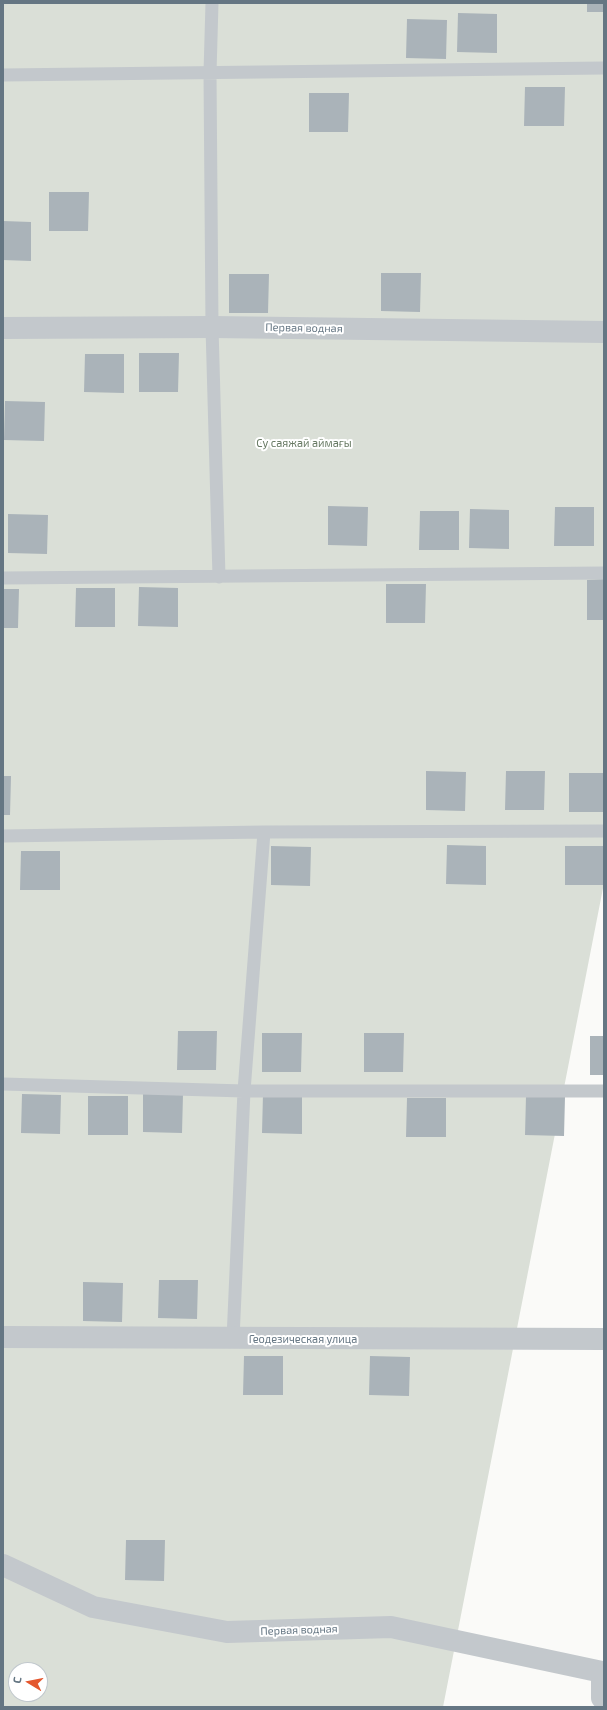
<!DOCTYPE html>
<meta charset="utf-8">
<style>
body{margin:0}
#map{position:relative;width:607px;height:1710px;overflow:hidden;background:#fafaf8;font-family:"Exo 2",sans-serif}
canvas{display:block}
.frame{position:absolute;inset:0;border:4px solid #657683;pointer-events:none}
.north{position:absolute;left:8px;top:1662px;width:40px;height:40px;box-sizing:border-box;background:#fff;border:1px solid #c1c8cd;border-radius:50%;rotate:280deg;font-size:11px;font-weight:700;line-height:16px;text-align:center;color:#657683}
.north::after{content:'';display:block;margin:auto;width:14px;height:18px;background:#e4572e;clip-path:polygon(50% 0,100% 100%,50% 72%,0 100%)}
</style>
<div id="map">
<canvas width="607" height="1710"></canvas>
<div class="frame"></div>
<div class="north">С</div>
</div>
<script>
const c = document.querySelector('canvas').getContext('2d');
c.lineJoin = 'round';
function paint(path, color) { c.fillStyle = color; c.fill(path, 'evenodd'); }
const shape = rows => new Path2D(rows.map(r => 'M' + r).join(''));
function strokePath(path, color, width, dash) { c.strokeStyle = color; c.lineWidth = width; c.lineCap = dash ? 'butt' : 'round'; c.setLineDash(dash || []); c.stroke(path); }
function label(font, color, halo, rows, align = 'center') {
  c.font = font + ' "Exo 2",sans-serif'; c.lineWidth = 4; c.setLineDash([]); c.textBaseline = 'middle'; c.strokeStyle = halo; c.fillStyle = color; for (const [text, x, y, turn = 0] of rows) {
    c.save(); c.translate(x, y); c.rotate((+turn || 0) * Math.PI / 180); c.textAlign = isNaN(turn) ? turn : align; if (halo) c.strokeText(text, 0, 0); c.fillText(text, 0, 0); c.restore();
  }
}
const green = shape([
 [3,3,604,3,604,883,443,1707,3,1707],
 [16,1670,40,1670,40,1694,16,1694]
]);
const building = shape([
 [587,3,604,3,604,12,587,12],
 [458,13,497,14,497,53,457,52],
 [407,19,447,20,446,59,406,58],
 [525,87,565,87,564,126,524,126],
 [309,93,349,93,348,132,309,132],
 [49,192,89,192,88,231,49,231],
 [3,221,31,222,31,261,3,260],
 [381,273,421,273,420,312,381,311],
 [229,274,269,274,268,313,229,313],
 [139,353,179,353,178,392,139,392],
 [85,354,124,354,124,393,84,392],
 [5,401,45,402,44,441,4,440],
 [328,506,368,507,367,546,328,545],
 [555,507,594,507,594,546,554,546],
 [470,509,509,510,509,549,469,548],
 [420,511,459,511,459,550,419,550],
 [8,514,48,515,47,554,8,553],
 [604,579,604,620,587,620,587,580],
 [386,584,426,584,425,623,386,623],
 [139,587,178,588,178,627,138,626],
 [76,588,115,588,115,627,75,627],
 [3,589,19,589,18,628,3,628],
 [426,771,466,772,465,811,426,810],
 [506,771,545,771,544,810,505,810],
 [569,773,604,773,604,812,569,812],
 [3,776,11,776,10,815,3,815],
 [447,845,486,846,486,885,446,884],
 [271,846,311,847,310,886,271,885],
 [565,846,604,846,604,885,565,885],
 [21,851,60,851,60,890,20,890],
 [178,1031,217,1031,216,1070,177,1070],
 [262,1033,302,1033,301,1072,262,1072],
 [364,1033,404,1033,403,1072,364,1072],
 [590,1036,604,1036,604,1075,590,1075],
 [22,1094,61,1095,60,1134,21,1133],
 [143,1094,183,1094,182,1133,143,1132],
 [263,1094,302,1095,302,1134,262,1133],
 [88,1096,128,1096,128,1135,88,1135],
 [526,1096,565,1097,564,1136,525,1135],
 [407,1098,446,1098,446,1137,406,1137],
 [159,1280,198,1280,197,1319,158,1318],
 [83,1282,123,1283,122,1322,83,1321],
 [244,1356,283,1356,283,1395,243,1395],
 [370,1356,410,1357,409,1396,369,1395],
 [126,1540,165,1540,164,1581,125,1580]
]);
const lane = shape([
 [212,3,210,73,212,327,219,577],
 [3,75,604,68],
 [3,578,604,573],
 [3,836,264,832,604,831],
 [3,1084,244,1091,604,1091],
 [233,1339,244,1091,264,832]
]);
const street = shape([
 [3,328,212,327,604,332],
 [3,1337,604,1339],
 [3,1565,93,1607,227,1632,391,1627,602,1672,602,1698,604,1700]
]);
const streetNames = [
 ["Первая водная",304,328,1],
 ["Геодезическая улица",303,1339],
 ["Первая водная",299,1630,-2]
];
const parkNames = [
 ["Су саяжай аймағы",304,443]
];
paint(green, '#dadfd7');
paint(building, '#aab3b9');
strokePath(lane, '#c3c8cc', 13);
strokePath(street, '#c3c8cc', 22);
label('11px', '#657683', '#fff', streetNames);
label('11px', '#687a64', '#fff', parkNames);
</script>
